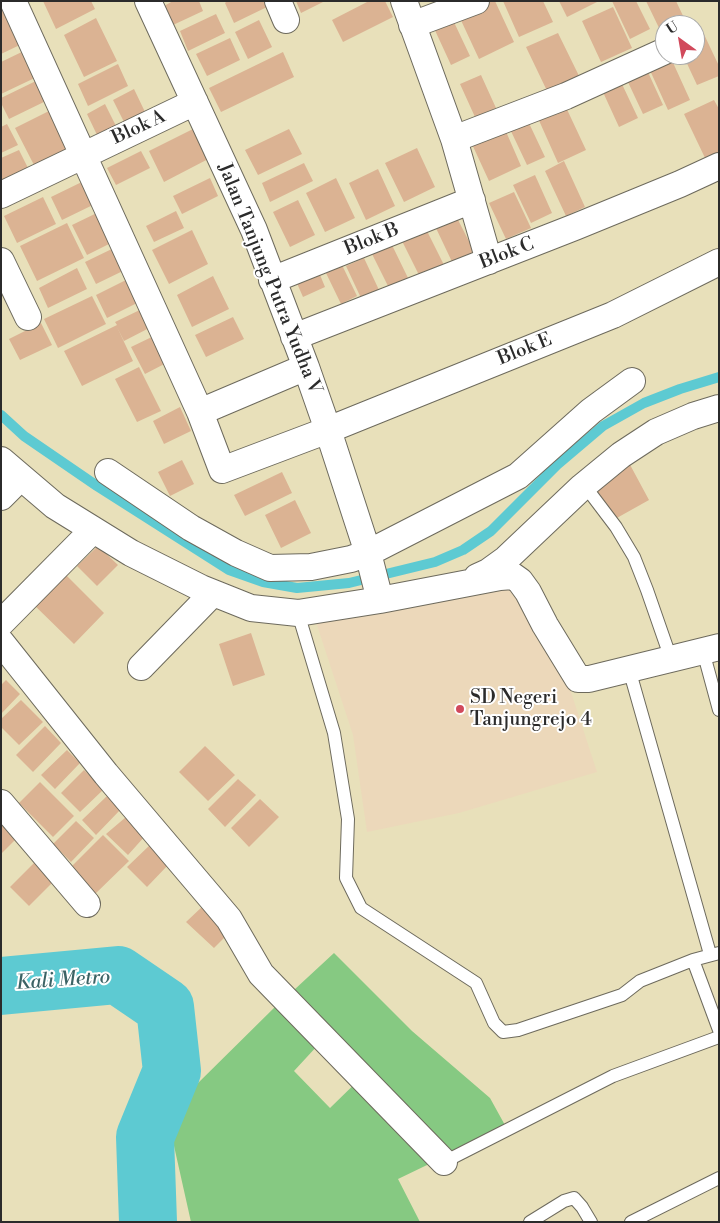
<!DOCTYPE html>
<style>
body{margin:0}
#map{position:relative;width:720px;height:1223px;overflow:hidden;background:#e8e0ba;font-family:"Libre Bodoni",serif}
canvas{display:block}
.frame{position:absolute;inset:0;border:2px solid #2b2b2b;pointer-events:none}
.north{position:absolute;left:655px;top:15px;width:50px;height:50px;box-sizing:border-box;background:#fff;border:1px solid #aaa;border-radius:50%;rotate:328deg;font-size:14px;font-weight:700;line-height:20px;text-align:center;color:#2b2b2b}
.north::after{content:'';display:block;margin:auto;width:18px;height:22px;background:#d1495b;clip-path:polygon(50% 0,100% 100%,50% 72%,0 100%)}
</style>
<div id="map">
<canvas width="720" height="1223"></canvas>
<div class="frame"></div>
<div class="north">U</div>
</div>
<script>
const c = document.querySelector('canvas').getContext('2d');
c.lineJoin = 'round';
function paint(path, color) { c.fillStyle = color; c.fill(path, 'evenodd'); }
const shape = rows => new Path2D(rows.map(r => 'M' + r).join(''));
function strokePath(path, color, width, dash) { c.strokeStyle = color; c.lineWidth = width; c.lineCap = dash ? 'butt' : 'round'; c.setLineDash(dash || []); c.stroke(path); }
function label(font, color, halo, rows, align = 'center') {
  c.font = font + ' "Libre Bodoni",serif'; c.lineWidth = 4; c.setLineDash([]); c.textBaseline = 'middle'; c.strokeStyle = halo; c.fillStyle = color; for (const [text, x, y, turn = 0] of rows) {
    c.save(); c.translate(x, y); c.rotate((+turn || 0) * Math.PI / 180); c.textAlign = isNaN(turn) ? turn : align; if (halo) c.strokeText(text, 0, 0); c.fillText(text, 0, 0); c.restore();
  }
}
const built = shape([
 [513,585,568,683,597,772,459,813,367,832,353,735,316,622]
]);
const green = shape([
 [334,953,412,1031,490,1098,506,1127,398,1179,420,1222,191,1222,170,1128,195,1086,278,1004,318,1045,294,1071,330,1108,371,1068,294,990]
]);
const stream = shape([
 [1,415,24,436,97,486,229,570,263,582,297,588,349,583,435,562,463,550,491,531,557,465,603,426,644,403,680,389,719,377]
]);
const river = shape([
 [1,986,118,975,165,1007,172,1071,145,1137,148,1222]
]);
const building = shape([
 [43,1,91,1,95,9,56,29],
 [173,1,199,1,203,11,173,25,164,6],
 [227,1,264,1,267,7,234,23,225,3],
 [296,1,325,1,301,13],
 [369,1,385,1,393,17,343,42,332,20],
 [491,1,495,1,514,42,479,59,459,16],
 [503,1,543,1,553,22,519,37],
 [559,1,599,1,567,17],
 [612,1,636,1,650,29,630,39],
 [646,1,676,1,685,20,676,25,665,25,665,30,661,32],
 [8,6,26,42,1,54,1,9],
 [613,7,632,48,601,62,582,21],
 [216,14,225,33,188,51,180,31],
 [96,18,117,61,84,77,64,35],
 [452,18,470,56,451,65,433,26],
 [259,20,272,47,248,59,235,32],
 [701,28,719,66,719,76,697,85,683,55,695,55,695,31],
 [558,33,581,80,549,95,526,47],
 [230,38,240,60,207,76,196,54],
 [28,49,41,75,1,94,1,62],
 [283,52,294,77,221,112,209,88],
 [670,56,690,100,668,110,648,66],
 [118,64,128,86,88,106,78,84],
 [647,70,663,105,643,114,627,80],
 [481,75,496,108,475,117,460,84],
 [40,79,50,99,9,119,1,103,1,98],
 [621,82,638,118,619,127,602,90],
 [134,89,146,114,125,124,113,100],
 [714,100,719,109,719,153,706,160,684,114],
 [564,103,586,150,558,163,537,116],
 [105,104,117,128,98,137,87,114],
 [53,109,71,147,34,165,15,128],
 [527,119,545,157,527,165,509,127],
 [7,124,18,145,1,153,1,127],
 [199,126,214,156,164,182,149,151],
 [504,127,521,166,489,181,471,142],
 [289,129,302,154,258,175,245,150],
 [417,148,435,187,404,202,385,163],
 [19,150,28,168,1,181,1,158],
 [141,151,150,168,116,185,107,168],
 [564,161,585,207,566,216,545,171],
 [304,163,313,181,270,202,262,183],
 [378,169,395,206,366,220,349,183],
 [535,175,552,213,531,223,513,185],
 [210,178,218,196,182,214,173,196],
 [336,178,355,218,325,232,306,193],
 [88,179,99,202,62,220,51,197],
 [514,192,531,228,506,239,489,203],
 [43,197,56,224,17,243,4,216],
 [298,200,315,235,290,247,273,212],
 [103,210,117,240,87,255,72,225],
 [176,211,184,228,154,242,146,226],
 [456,216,476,255,454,266,435,226],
 [67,223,84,258,37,281,20,246],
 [425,227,445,267,421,279,401,239],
 [192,230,208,264,169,284,152,250],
 [391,243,408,278,389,288,371,252],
 [118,246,129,268,96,284,85,262],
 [364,258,379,290,361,298,346,266],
 [342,265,357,296,341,304,326,273],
 [77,268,87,289,48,308,39,288],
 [318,270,325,287,303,297,296,281],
 [134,276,145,299,107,318,96,295],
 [213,276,229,309,192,327,177,295],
 [92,296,106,324,58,348,44,319],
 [146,307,155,325,124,341,117,327,133,361,82,386,64,351,117,325,115,322],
 [233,317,244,339,206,357,195,335],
 [41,323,52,345,20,360,9,339],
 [158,334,172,360,145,374,131,347],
 [139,367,161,411,137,422,115,379],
 [180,407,191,431,164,444,153,421],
 [182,460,194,484,170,496,158,472],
 [628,461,649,500,615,519,590,484],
 [282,472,292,493,245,516,234,495],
 [295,500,311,533,281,548,265,515],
 [98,546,118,565,97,586,77,566],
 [61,570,104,613,74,644,30,601],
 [251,633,265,675,233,686,219,644],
 [6,680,20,694,1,714,1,685],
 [21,700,43,722,19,745,1,727,1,719],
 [45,726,61,743,33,772,16,755],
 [205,746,235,775,208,801,179,772],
 [67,750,80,763,55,789,41,775],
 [84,770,104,789,80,812,61,793],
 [238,779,256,795,225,827,208,809],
 [40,782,74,816,53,837,19,803],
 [107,796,121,809,96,835,82,820],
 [260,799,279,817,249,847,231,828],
 [1,814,21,834,1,854],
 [126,817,145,836,128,855,106,834],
 [76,821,94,838,71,862,53,844],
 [103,835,129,861,93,896,67,871],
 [151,844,169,864,147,887,127,867],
 [38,859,57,878,29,906,10,887],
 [204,905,231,931,214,948,186,922]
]);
const service = shape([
 [591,494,616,527,634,557,647,590,671,659],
 [298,613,334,733,348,819,346,878,361,908,476,983,494,1023,503,1032,518,1030,622,995,640,981,693,960,719,953],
 [703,651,719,710],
 [629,669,710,954],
 [693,960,719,1030],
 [444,1162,613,1076,719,1037],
 [530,1222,564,1201,574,1198,582,1207,591,1222],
 [631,1222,719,1178]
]);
const minor = shape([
 [13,1,200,412,306,367],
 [148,1,254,230,306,367,328,430,368,553,380,600],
 [278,1,286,20],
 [404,1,454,139,566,96,665,51],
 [412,25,476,1],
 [454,139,489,261],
 [1,195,195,102],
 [1,261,28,317],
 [272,280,472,200],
 [294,337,575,227,680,184,719,166],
 [200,412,222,470,328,430,613,315,719,262],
 [1,460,55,506,131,553,201,588,251,608,298,613,380,600,500,577,513,576,520,581,528,592,545,625,578,679,589,679,719,647],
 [108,472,191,528,236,553,270,568,311,567,351,559,368,553,518,476,591,411,632,381],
 [1,497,12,486],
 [477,577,488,572,506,559,582,487,621,455,656,432,693,416,719,408],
 [1,623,93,530],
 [1,642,106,774,229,919,261,974,444,1162],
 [141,667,213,593],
 [1,803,87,904]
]);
const markers = [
 [460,709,5,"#d1495b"]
];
const streetNames = [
 ["Blok A",139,128,-25],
 ["Blok B",372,240,-22],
 ["Blok C",507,254,-21],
 ["Jalan Tanjung Putra Yudha V",269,279,68],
 ["Blok E",525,350,-22]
];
const poiNames = [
 ["SD Negeri",470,698],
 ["Tanjungrejo 4",470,720]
];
const waterNames = [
 ["Kali Metro",63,981,-4]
];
paint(built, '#ecd8ba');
paint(green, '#86c982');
strokePath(stream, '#5dcad2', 10);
strokePath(river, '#5dcad2', 58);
paint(building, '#dbb393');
strokePath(service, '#6d6a5d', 14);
strokePath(minor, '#6d6a5d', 28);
strokePath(service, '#fff', 12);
strokePath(minor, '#fff', 26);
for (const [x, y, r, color] of markers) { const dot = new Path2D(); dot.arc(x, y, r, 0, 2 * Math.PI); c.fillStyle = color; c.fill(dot); strokePath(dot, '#fff', 2); }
label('19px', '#2b2b2b', '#fff', streetNames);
label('19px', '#2b2b2b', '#fff', poiNames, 'left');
label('italic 20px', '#3c6365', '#fff', waterNames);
</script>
